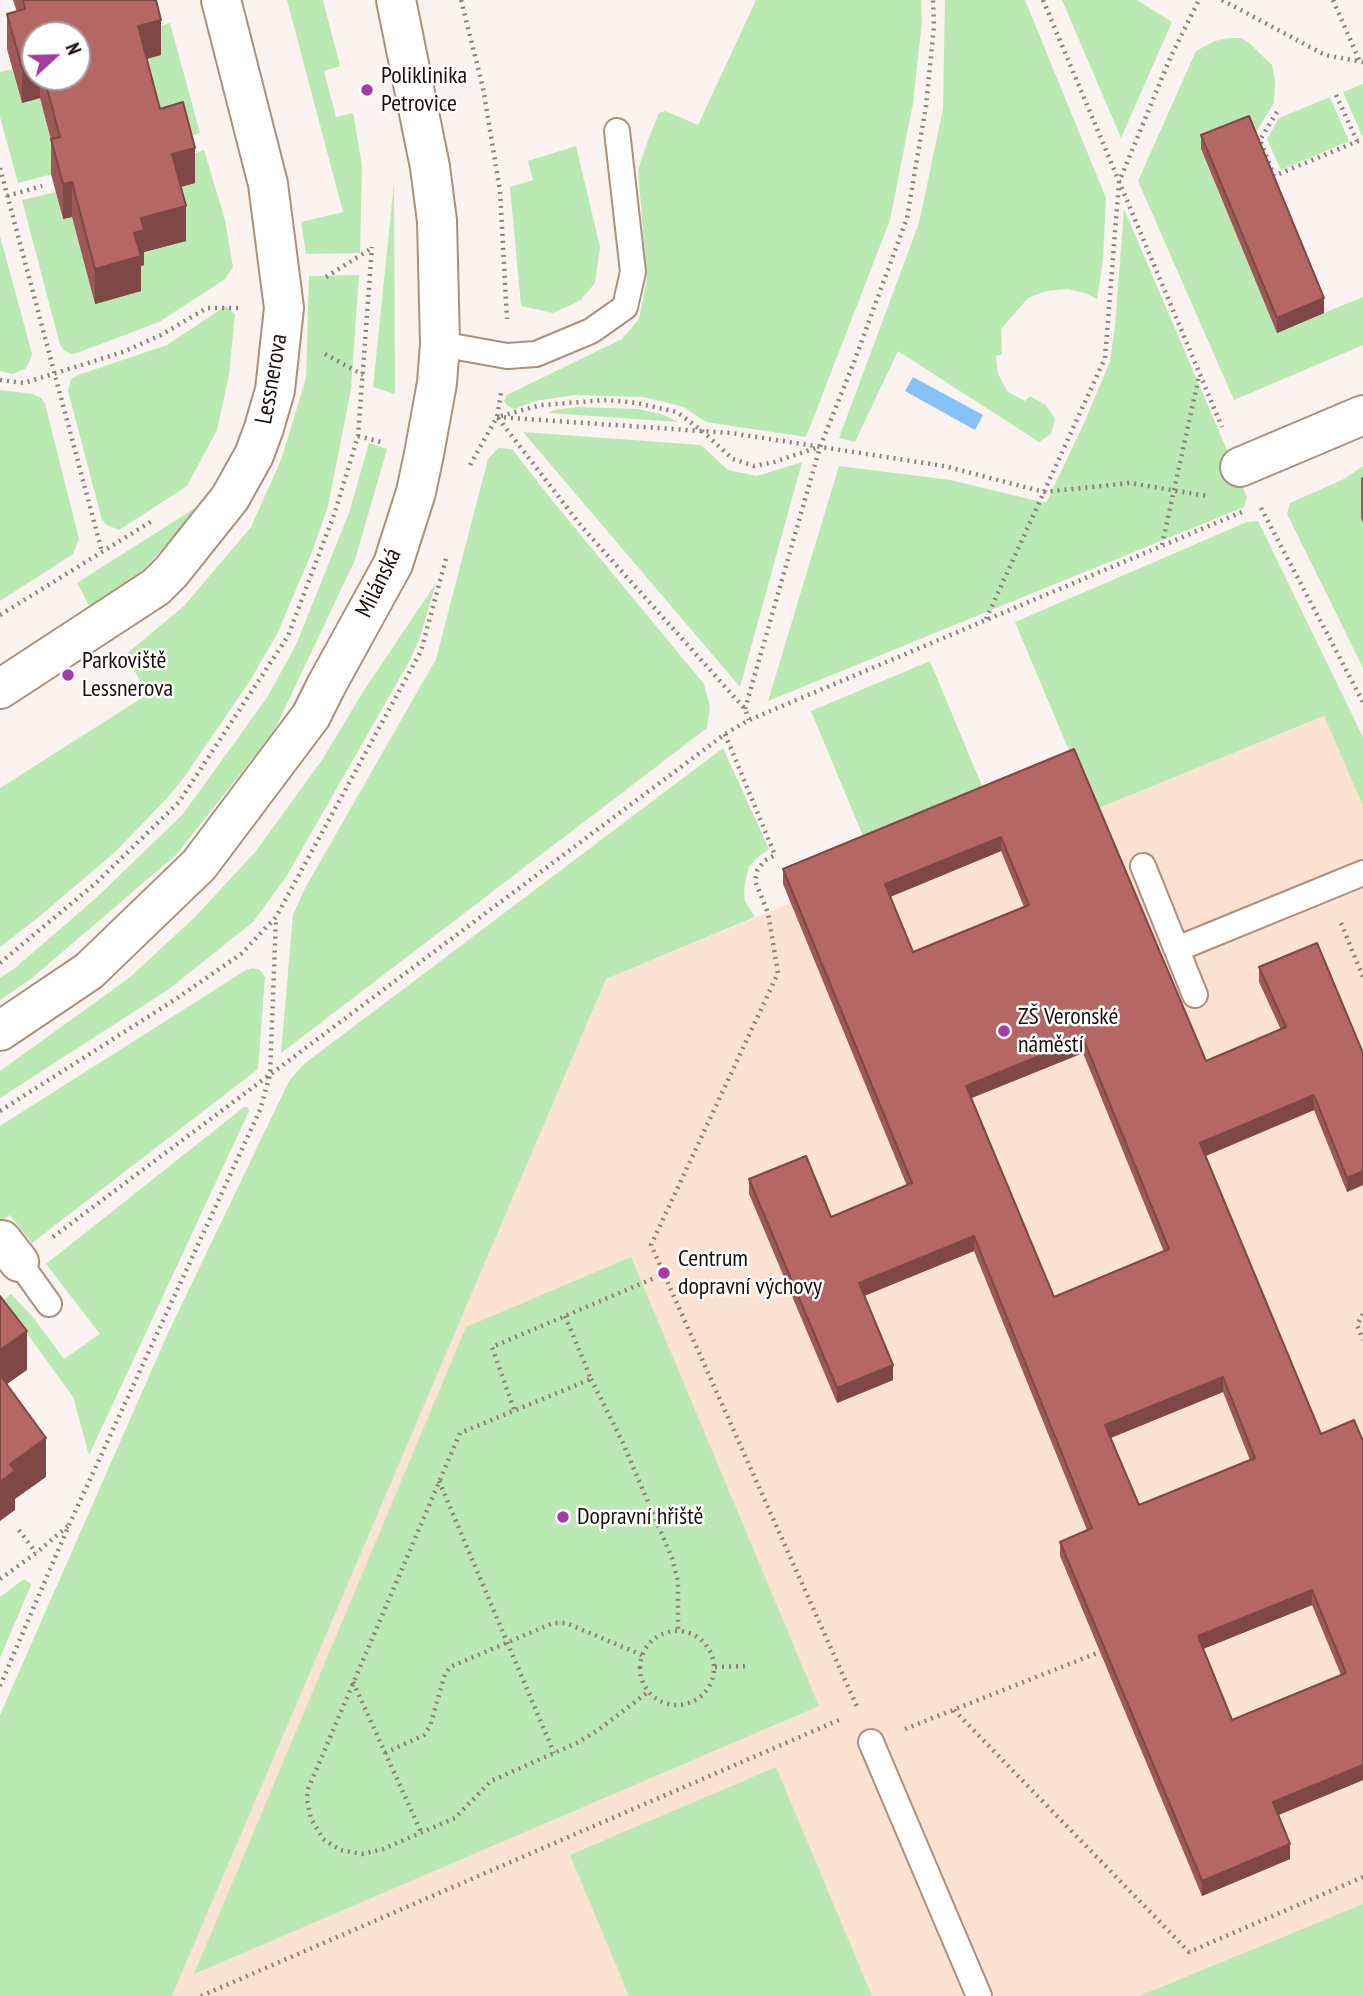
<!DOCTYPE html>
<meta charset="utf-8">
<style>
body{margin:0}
#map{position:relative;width:1363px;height:1996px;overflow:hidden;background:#faf3ef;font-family:"PT Sans Narrow",sans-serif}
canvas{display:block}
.north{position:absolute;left:21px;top:21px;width:70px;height:70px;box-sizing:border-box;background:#fff;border:2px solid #a39f9c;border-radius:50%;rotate:68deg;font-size:19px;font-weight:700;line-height:28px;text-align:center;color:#1a0f08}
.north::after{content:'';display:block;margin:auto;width:24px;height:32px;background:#a53c9f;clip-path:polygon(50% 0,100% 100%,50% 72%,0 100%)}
</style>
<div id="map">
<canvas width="1363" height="1996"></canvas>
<div class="north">N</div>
</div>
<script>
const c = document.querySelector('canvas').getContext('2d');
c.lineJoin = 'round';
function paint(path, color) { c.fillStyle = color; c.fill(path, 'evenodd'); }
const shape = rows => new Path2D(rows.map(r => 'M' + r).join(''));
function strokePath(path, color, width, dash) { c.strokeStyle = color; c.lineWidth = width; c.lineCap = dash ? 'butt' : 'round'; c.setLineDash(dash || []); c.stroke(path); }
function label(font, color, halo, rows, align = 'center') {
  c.font = font + ' "PT Sans Narrow",sans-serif'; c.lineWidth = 5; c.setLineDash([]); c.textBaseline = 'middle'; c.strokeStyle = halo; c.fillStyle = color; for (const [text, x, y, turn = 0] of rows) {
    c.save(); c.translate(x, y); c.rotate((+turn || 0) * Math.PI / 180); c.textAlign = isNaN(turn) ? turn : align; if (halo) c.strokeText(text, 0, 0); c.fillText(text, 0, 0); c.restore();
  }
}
const built = shape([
 [1325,716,1363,806,1363,1904,1139,1996,172,1996,606,979,791,903,1094,810]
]);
const green = shape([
 [287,0,323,0,340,66,324,71,336,117,353,113,362,166,360,253,306,254,301,222,343,212],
 [756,0,921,0,922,21,913,103,890,220,806,437,706,422,684,407,644,397,575,395,535,401,514,409,507,405,504,401,507,395,622,339,639,319,647,278,638,170,649,137,659,113,665,111,698,125],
 [945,0,1025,0,1106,198,1103,260,1097,299,1085,293,1068,289,1046,291,1028,298,1001,329,1002,354,996,356,998,374,1008,392,1025,401,1030,396,1046,405,1055,419,1051,434,1039,442,898,351,855,442,839,438,919,223,943,109],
 [1062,0,1137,0,1172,22,1121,138],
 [170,23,200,133,160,144,138,61,154,28],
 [1228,38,1241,38,1249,43,1272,65,1275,80,1274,103,1252,139,1201,150,1277,332,1363,297,1363,345,1234,400,1138,181,1196,51,1215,41],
 [12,69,22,103,40,98,60,172,18,183,0,117,0,72],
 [1363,84,1363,135,1362,136,1343,92],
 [1330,97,1349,141,1281,170,1267,139,1279,118],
 [576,146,600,247,595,283,581,300,553,313,521,306,510,187,533,180,528,161],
 [204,150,225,220,233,267,225,279,159,322,77,353,71,354,64,350,60,345,22,200,56,192,62,219,72,217,95,303,140,291,134,268,188,156],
 [394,183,395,394,373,387],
 [1124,209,1247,497,1244,507,768,701,839,466,950,480,1046,503,1085,421,1110,361,1115,326],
 [0,236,32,354,29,363,25,369,12,374,0,371],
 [359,275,351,389,328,506,312,552,277,634,251,679,183,779,167,798,115,852,40,916,0,947,0,788,148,694,125,655,184,606,251,527,281,460,306,378,309,276],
 [226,306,235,314,229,375,217,430,187,486,119,530,107,525,102,520,68,391,71,379,78,375,167,345],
 [0,390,33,394,41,398,45,404,79,539,73,554,0,601],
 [578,407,638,409,664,415,678,422,549,413,554,410],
 [523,432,701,445,728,470,757,476,802,462,740,687],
 [369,443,387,449,355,560,274,731,177,854,32,978,0,1000,0,978,15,968,96,898,183,814,266,699,296,645,349,513],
 [498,448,512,449,551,499,704,684,710,707,707,728,281,1053,293,915,304,890,436,659,488,459],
 [1363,466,1363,668,1287,514,1290,503,1344,479],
 [203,503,128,587,94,615,77,583],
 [1258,521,1363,737,1363,806,1324,716,1094,810,1015,622,1247,522],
 [436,583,420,637,410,660,286,877,253,922,169,989,0,1098,0,1071,129,978,194,918,256,851,322,760,363,692],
 [930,661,987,798,868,848,811,711],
 [723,748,769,849,759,856,749,867,746,878,744,890,745,901,755,917,606,979,172,1996,0,1996,0,1715,168,1333,289,1081,304,1064],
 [253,968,260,970,265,977,258,1069,32,1243,10,1215,0,1222,0,1126,246,970],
 [244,1107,247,1107,249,1111,89,1455,73,1397,3,1300,11,1294,32,1316,64,1359,100,1334,46,1264],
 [631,1257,819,1706,194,1974,466,1327],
 [24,1579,30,1583,31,1585,0,1658,0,1597],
 [776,1767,872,1996,629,1996,570,1855],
 [1363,1904,1363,1996,1139,1996]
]);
const water = shape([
 [913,377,983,415,975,430,905,391]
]);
const path = shape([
 [461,0,483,88,500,191,507,319],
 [1043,0,1222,427],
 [1222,0,1325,55,1363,62],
 [1333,0,1360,62],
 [1336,95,1357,141],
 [1277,112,1260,140,1274,176,1363,139],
 [0,168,102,552],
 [7,196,42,186],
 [326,277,372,248],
 [325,354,363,375],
 [0,380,24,383,123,352,161,335,207,308,241,308],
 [501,416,541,405,607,400,637,403,677,412,702,431,733,459,754,466,774,462,819,447],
 [497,417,731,433,944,466,1044,492,1130,483,1207,496],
 [498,418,582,527,745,709,749,720],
 [358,436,381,442],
 [470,465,497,417,501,393],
 [1261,508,1363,702],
 [1162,545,1199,376],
 [0,615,152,521],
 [986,619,1105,358,1119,182,1171,56,1199,0],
 [745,709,820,447,854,362,907,218,926,106,934,26,933,0],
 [725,734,775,855,764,861,757,871,755,881,768,913,778,973,651,1245,858,1709],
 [1341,923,1363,977],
 [0,963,97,882,179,802,288,636,335,512,358,436,372,247],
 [0,1111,176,999,241,954,276,917,421,651,447,555],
 [53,1237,725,734,749,720,1242,512],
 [1363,1314,1357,1325,1363,1340],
 [565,1316,591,1379,460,1433,308,1789,307,1800,311,1819,323,1839,340,1850,362,1854,383,1849,455,1818,491,1781,579,1742,598,1730,648,1692],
 [591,1379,622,1441,672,1558,678,1581,678,1631],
 [514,1409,492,1347,664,1274],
 [439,1481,554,1753],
 [19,1530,36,1553],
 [0,1579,36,1553,68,1526],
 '640 1668a37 37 0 1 1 74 0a37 37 0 1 1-74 0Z',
 [715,1667,748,1666],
 [353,1682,422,1834],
 [0,1686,69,1525,260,1110,270,1075,276,918],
 [954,1710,1189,1952,1363,1877],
 [905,1729,1097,1653],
 [385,1753,424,1735,430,1726,445,1674,450,1667,553,1623,566,1623,642,1655],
 [201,1996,839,1720]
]);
const service = shape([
 [440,344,507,356,536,354,591,331,625,307,633,272,617,131],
 [1143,866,1195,995],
 [1177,949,1363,873],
 [19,1262,49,1304],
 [871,1742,979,1996]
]);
const minor = shape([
 [1240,467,1363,415],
 [0,689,156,587,171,572,230,498,254,455,264,428,275,390,284,308,268,184,221,0],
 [0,1241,2,1240,19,1262]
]);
const tertiary = shape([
 [0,1031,89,971,199,865,311,716,327,684,393,564,416,492,424,454,437,383,440,344,437,221,430,167,396,0]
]);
const wall = shape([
 [13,0,156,0,161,55,147,59,160,109,195,183,181,187,186,241,144,252,144,265,141,266,141,291,95,304,72,217,63,219,51,174,51,140,40,98,22,103,7,49,7,14,17,12],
 [35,35,77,77,35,77],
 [1201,135,1324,313,1277,333,1201,149],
 [1363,477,1363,523,1361,518,1361,478],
 [1074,749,1206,1061,1281,1030,1259,982,1259,967,1363,1053,1363,1185,1347,1192,1314,1110,1206,1156,1321,1434,1363,1441,1363,1780,1279,1815,1290,1859,1202,1896,1060,1556,1060,1542,1087,1530,974,1251,864,1296,893,1380,837,1403,749,1194,749,1179,831,1217,907,1186,783,884,783,869],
 [1001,851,1024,907,913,952,890,897],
 [1083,1053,1164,1252,1054,1297,972,1098],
 [1223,1392,1250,1460,1139,1505,1111,1438],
 [1312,1605,1341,1675,1232,1720,1203,1649]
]);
const shadedWall = shape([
 [161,20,161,55,138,61,138,26],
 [35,65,35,77,40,77,40,98,22,103,22,68],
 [195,148,195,183,172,189,172,154],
 [72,182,72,217,63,219,63,184],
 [186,206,186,241,144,252,144,265,141,266,141,291,95,304,95,269,141,218],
 [1324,298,1324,313,1277,333,1277,318],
 [1001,837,1001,851,885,899,885,884],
 [1083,1038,1083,1053,966,1100,966,1086],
 [1314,1095,1314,1110,1200,1158,1200,1143],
 [1363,1171,1363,1185,1347,1192,1347,1178],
 [974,1236,974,1251,859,1298,859,1283],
 [27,1331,27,1370,0,1389,0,1350],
 [893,1365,893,1380,837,1403,837,1388],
 [1223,1377,1223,1392,1105,1440,1105,1425],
 [46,1438,46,1477,15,1499,15,1510,0,1521,0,1482,10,1464],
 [1312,1590,1312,1605,1198,1651,1198,1636],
 [1363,1765,1363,1780,1273,1817,1273,1802],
 [1290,1844,1290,1859,1202,1896,1202,1881]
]);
const building = shape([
 [23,0,156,0,161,20,138,26,160,109,183,102,195,148,172,154,186,206,141,218,144,230,134,233,141,256,95,269,72,182,63,184,51,139,60,137,44,77,77,77,77,35,35,35,35,65,22,68,7,14,25,9,23,0],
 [1249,116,1324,298,1277,318,1201,135,1249,116],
 [1074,749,1206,1061,1286,1027,1259,967,1317,943,1363,1053,1363,1171,1347,1178,1314,1095,1200,1143,1321,1434,1354,1420,1363,1441,1363,1765,1273,1802,1290,1844,1202,1881,1060,1542,1092,1528,974,1236,859,1283,893,1365,837,1388,749,1179,806,1156,831,1217,912,1183,783,869,1074,749],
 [1001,837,1029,905,913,952,885,884,1001,837],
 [1083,1038,1169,1249,1054,1297,966,1086,1083,1038],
 [1223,1377,1255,1458,1139,1505,1105,1425,1223,1377],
 [1312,1590,1346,1673,1232,1720,1198,1636,1312,1590],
 [0,1296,27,1331,0,1350,0,1296],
 [0,1375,46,1438,10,1464,15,1471,0,1482,0,1375]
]);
const markers = [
 [367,90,7,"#a53c9f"],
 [68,675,7,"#a53c9f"],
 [1004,1031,7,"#a53c9f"],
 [664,1273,7,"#a53c9f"],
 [563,1517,7,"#a53c9f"]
];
const poiNames = [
 ["Poliklinika",381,76],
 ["Petrovice",381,104],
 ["Parkoviště",82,661],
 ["Lessnerova",82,689],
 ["ZŠ Veronské",1018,1017],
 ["náměstí",1018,1045],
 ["Centrum",678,1259],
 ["dopravní výchovy",678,1287],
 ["Dopravní hřiště",577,1517]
];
const streetNames = [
 ["Lessnerova",272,379,-80],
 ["Milánská",379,583,-64]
];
paint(built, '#fbe2d3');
paint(green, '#bae9b3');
paint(water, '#86c1f9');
strokePath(service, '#ad8f7c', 28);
strokePath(minor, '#ad8f7c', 42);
strokePath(tertiary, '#ad8f7c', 42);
strokePath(path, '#8b827c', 4.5, [2, 5]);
strokePath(service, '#fff', 24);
strokePath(minor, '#fff', 38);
strokePath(tertiary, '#fff', 38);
paint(wall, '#9c5957');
paint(shadedWall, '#7f4847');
paint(building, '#b56765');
strokePath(building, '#7f4847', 2);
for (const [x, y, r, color] of markers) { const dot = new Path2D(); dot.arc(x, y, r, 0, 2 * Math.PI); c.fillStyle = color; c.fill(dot); strokePath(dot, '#fff', 2.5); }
label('24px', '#1a0f08', '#fff', poiNames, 'left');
label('24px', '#1a0f08', '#fff', streetNames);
</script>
